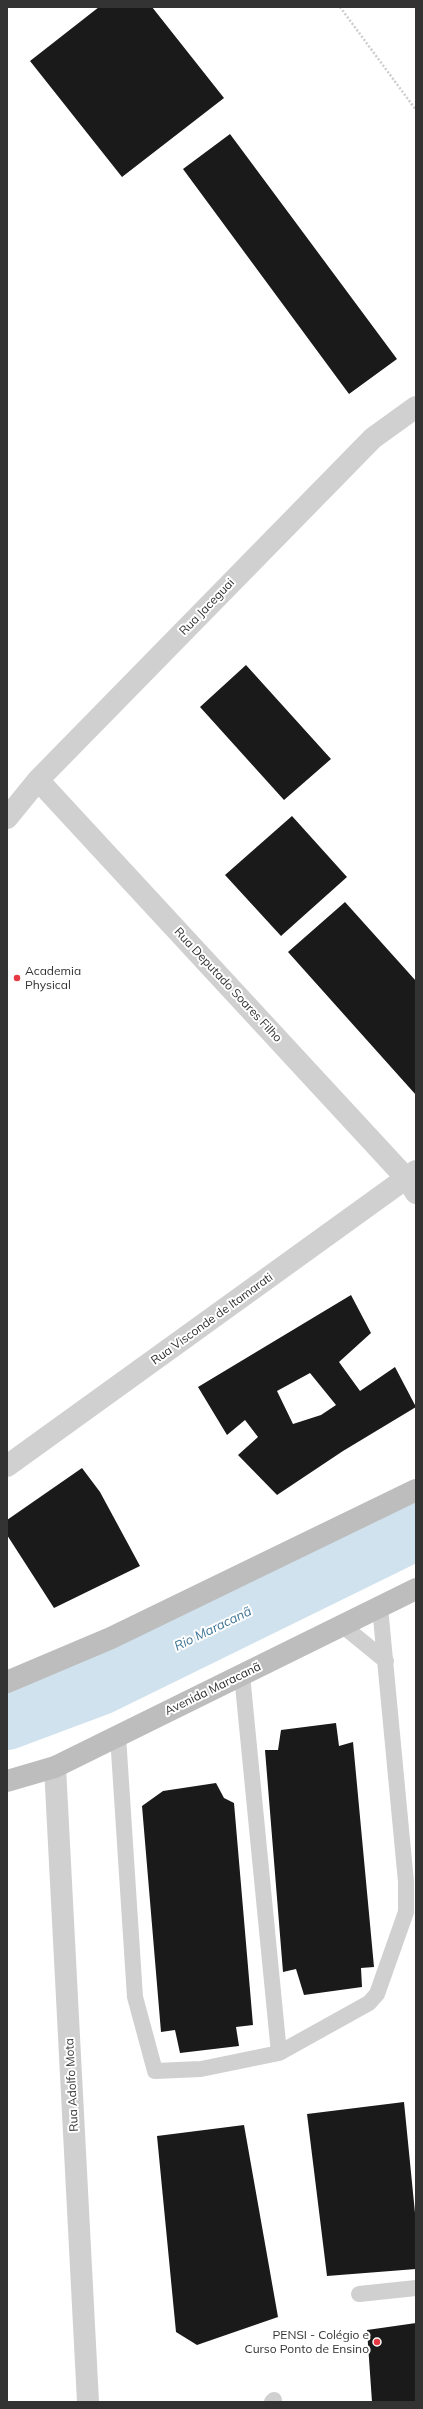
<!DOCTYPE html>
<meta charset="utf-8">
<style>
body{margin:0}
#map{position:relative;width:423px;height:2409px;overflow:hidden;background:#fff;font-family:Mulish,sans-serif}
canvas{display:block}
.frame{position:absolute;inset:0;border:8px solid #333;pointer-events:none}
</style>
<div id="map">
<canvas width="423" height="2409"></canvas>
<div class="frame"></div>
</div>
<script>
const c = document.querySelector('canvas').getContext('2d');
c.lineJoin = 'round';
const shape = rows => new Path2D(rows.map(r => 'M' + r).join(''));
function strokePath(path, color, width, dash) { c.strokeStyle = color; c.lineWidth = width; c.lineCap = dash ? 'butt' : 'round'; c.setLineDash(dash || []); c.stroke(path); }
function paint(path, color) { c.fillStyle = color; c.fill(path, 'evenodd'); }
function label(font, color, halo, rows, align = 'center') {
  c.font = font + ' Mulish,sans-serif'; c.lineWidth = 4; c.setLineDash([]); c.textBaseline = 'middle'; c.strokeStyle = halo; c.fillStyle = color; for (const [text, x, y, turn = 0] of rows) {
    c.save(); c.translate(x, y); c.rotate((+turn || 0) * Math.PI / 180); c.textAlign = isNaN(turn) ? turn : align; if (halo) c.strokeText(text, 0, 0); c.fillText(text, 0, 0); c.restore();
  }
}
const river = shape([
 [7,1720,98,1686,416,1530]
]);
const building = shape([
 [99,7,152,7,224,98,122,177,30,61],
 [230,134,397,359,349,394,183,169],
 [246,665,331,759,284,800,200,707],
 [292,816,347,877,281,936,225,875],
 [345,902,416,981,416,1095,288,952],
 [351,1295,371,1333,339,1362,360,1391,395,1367,416,1407,343,1451,277,1495,238,1455,258,1437,245,1420,227,1435,198,1387],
 [310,1373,336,1405,321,1415,293,1424,277,1391],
 [82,1468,100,1492,140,1566,54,1608,7,1535,7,1520],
 [336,1723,339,1746,353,1742,374,1967,361,1968,362,1987,304,1995,296,1969,283,1972,265,1750,278,1750,281,1730],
 [216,1783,224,1798,234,1803,253,2025,236,2027,239,2046,180,2053,175,2030,161,2032,142,1806,163,1791],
 [404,2102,416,2223,416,2269,327,2276,307,2114],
 [244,2125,278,2317,197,2345,176,2332,157,2136],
 [416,2323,416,2402,372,2402,367,2330]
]);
const path = shape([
 [340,7,416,110]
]);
const service = shape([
 [342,1625,386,1661],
 [242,1675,279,2053],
 [118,1736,135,1997,155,2071,201,2069,279,2053,369,2003,377,1994,406,1912,406,1882,380,1607],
 [359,2294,416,2288],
 [272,2402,274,2400]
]);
const minor = shape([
 [38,780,407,1179,416,1193],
 [7,818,38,780,373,438,416,407],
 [7,1466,416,1171],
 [55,1767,88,2402]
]);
const secondary = shape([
 [7,1682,111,1638,416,1490],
 [7,1781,55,1767,416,1589]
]);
const markers = [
 [17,978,4,"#e63946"],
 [377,2342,4,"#e63946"]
];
const streetNames = [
 ["Rua Jaceguai",207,607,-46],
 ["Rua Deputado Soares Filho",228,985,47],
 ["Rua Visconde de Itamarati",212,1319,-36],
 ["Avenida Maracanã",213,1689,-26],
 ["Rua Adolfo Mota",72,2085,-93]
];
const poiNames = [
 ["Academia",25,971],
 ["Physical",25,985],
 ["PENSI - Colégio e",369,2335,"right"],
 ["Curso Ponto de Ensino",369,2349,"right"]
];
const waterNames = [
 ["Rio Maracanã",213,1629,-26]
];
strokePath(river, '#cfe2ee', 60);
paint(building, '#1a1a1a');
strokePath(path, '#cdcdcd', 2.5, [2, 2]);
strokePath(service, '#d0d0d0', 16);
strokePath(minor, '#d0d0d0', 22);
strokePath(secondary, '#bdbdbd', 22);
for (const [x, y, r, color] of markers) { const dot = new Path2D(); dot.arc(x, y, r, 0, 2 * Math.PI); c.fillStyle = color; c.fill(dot); strokePath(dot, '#fff', 1.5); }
label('12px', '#333', '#fff', streetNames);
label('12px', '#333', '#fff', poiNames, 'left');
label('italic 13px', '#3f7597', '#fff', waterNames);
</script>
